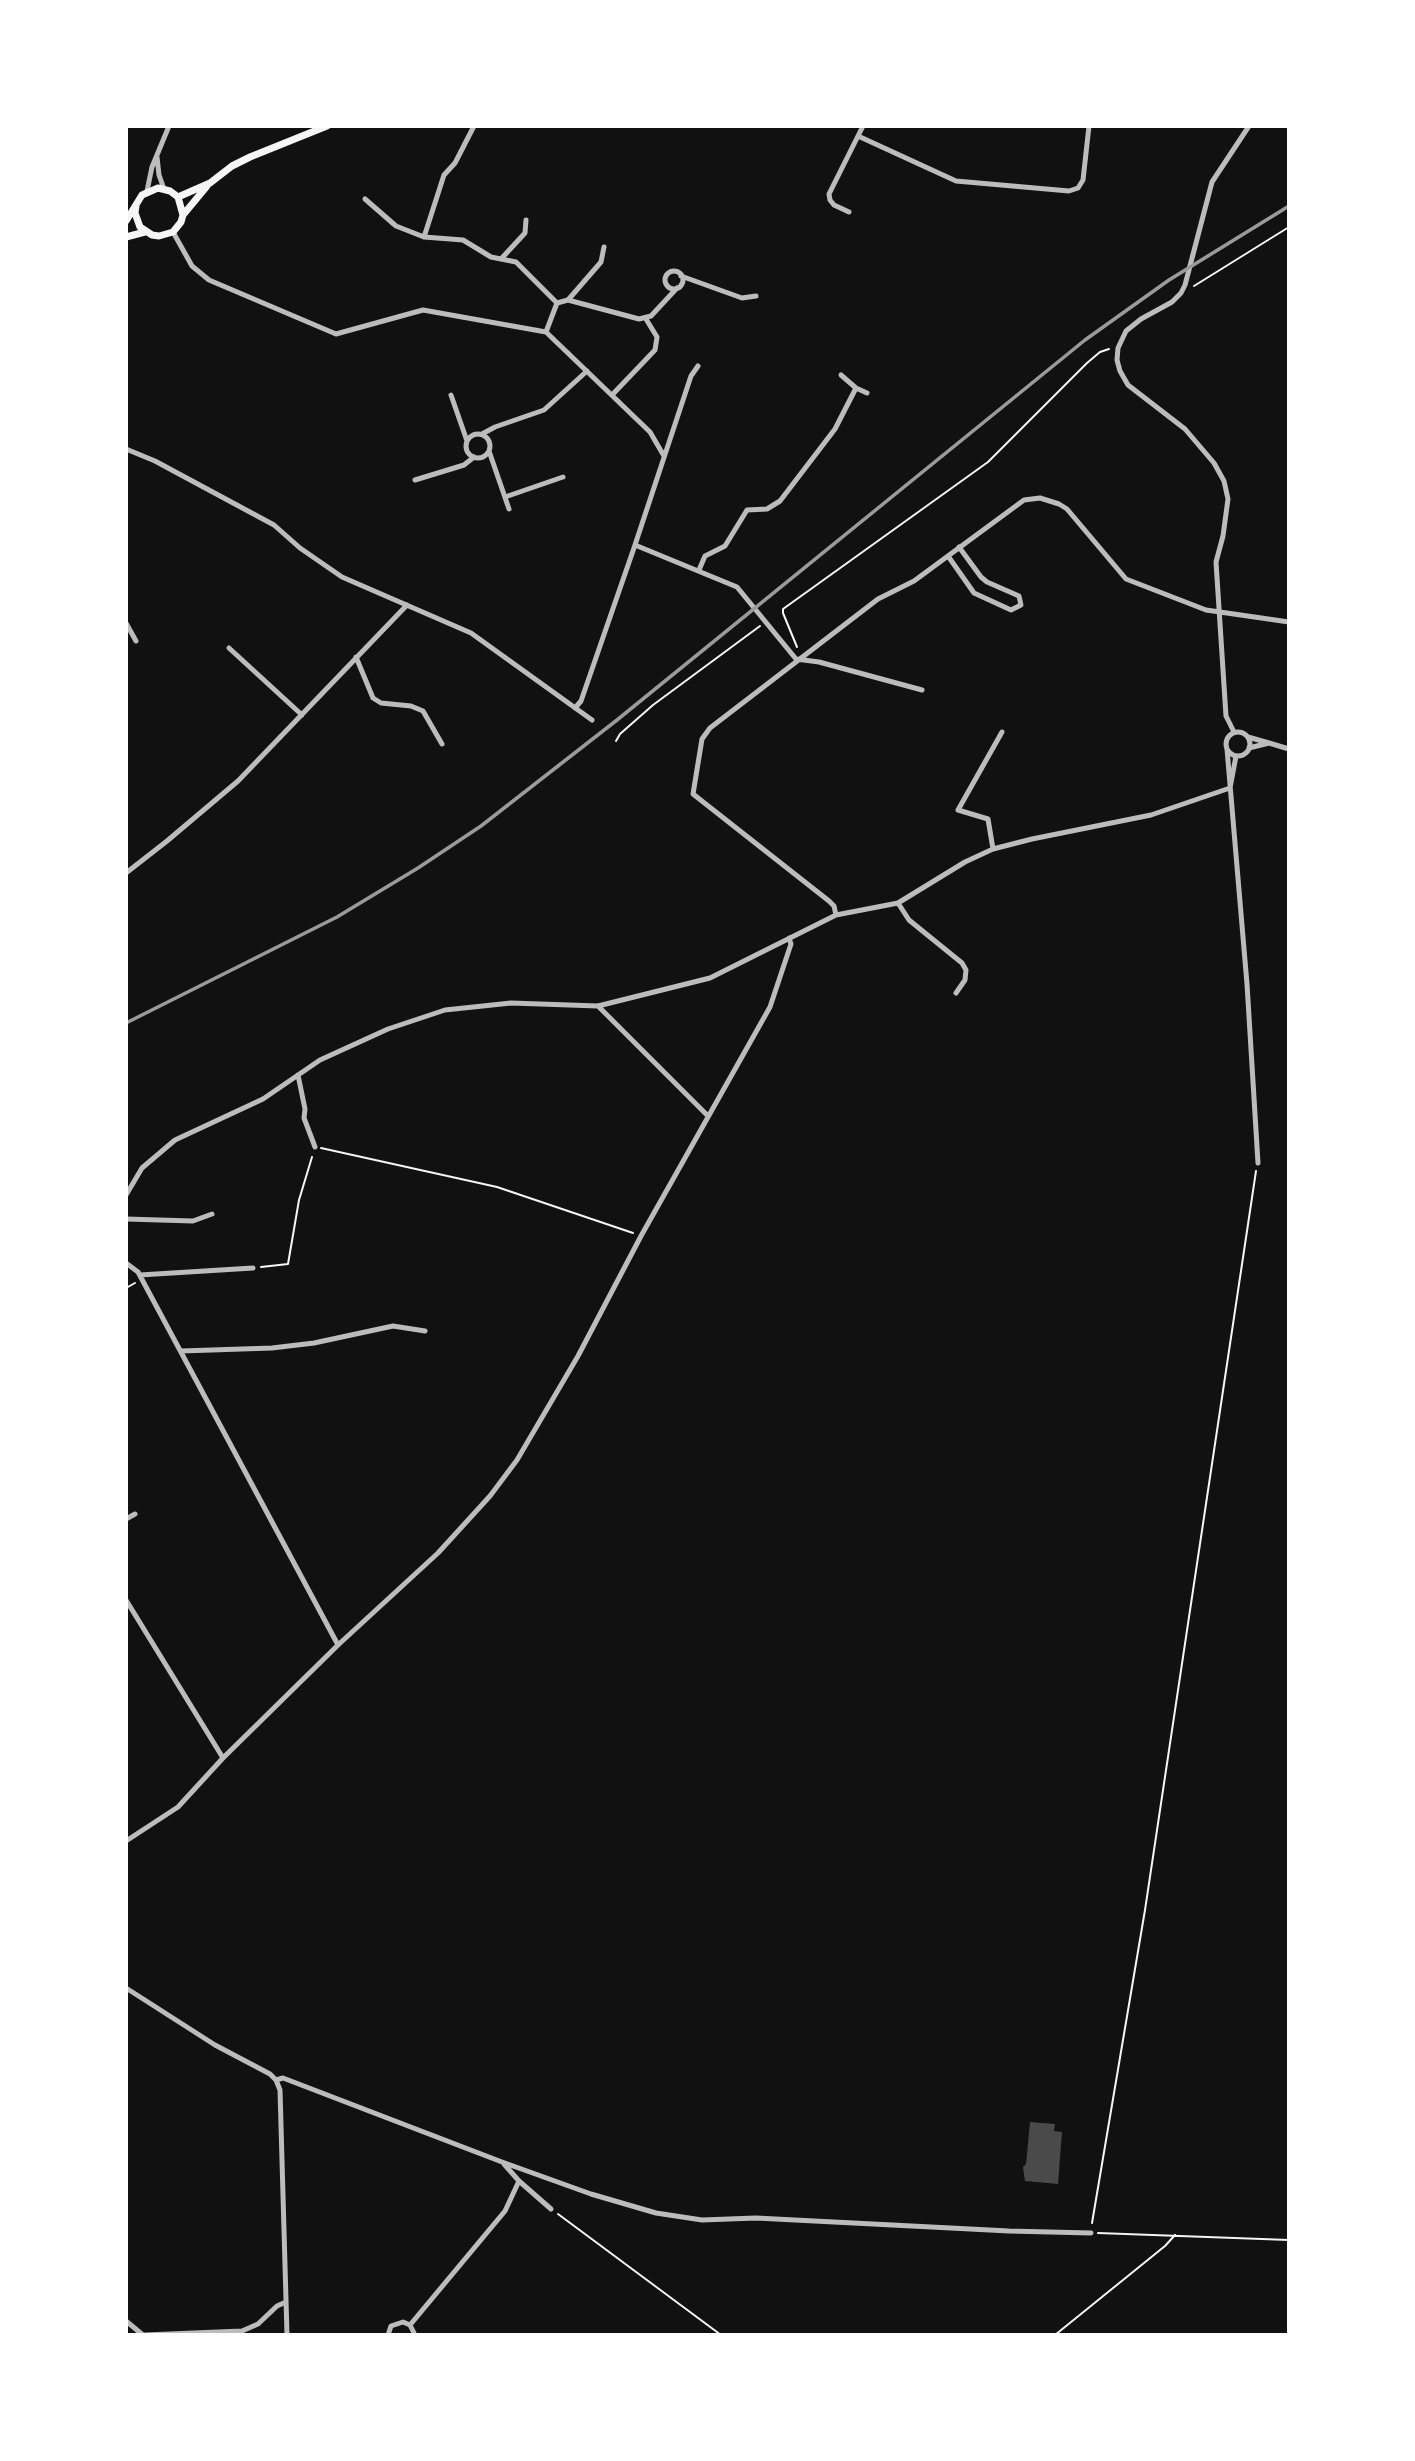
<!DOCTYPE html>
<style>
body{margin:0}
#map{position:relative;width:1415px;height:2461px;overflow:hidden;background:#111;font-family:"PT Sans",sans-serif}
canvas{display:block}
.frame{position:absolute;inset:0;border:128px solid #fff;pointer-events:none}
</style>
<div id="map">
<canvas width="1415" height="2461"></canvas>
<div class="frame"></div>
</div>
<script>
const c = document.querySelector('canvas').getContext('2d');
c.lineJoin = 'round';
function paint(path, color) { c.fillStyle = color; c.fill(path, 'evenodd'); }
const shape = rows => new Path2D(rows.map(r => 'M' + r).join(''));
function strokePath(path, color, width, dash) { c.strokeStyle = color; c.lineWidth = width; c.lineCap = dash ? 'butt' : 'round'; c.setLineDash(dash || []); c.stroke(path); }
const building = shape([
 [1030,2122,1055,2124,1054,2131,1062,2132,1058,2184,1025,2181,1023,2167,1026,2164]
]);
const path = shape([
 [1194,286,1289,227],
 [797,647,783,613,783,609,988,462,1087,363,1100,352,1109,349],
 [616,741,620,734,653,705,760,626],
 [321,1148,497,1187,633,1233],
 [261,1267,288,1264,299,1200,312,1157],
 [126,1288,135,1283],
 [558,2214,721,2335],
 [1092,2223,1145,1910,1256,1171],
 [1098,2233,1289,2240],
 [1055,2335,1165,2246,1175,2235]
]);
const minor = shape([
 [474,126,455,163,444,175,424,237,463,240,491,257,516,262,557,303,568,300,639,319,651,316,677,288],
 [858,136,956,181,1069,191,1078,188,1083,180,1089,126],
 [157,157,159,175,164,189],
 [147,191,152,167,169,126],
 [365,199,396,226,424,237],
 [849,212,834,205,830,200,829,194,863,126],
 [173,232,192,266,209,280,336,334,423,310,546,332,650,432,664,456],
 [501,259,525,233,526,220],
 '665 280a9 9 0 1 1 18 0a9 9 0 1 1-18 0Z',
 [681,276,742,298,756,296],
 [568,300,601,262,604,247],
 [546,332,557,303],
 [841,375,856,388,867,393],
 [451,395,467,441],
 [612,395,655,350,657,337,646,319],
 [482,434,495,427,544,410,587,371],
 '466 446a12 12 0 1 1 24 0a12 12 0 1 1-24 0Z',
 [126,449,155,461,274,525,300,548,342,577,471,633,592,720],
 [489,451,509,509],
 [415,480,464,465,474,457],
 [505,497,563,477],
 [635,545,737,587,796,659],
 [948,556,974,593,1011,610,1021,605,1019,596,987,582,981,577,959,547],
 [699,570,705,556,725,546,747,510,767,509,780,501,835,429,856,388],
 [126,623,136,641],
 [229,648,302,715],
 [356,657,373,698,381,703,411,706,423,711,442,744],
 [796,659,819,662,922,690],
 [575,708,581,701,635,545,691,376,698,366],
 '1226 744a12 12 0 1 1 24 0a12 12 0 1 1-24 0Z',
 [1234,732,1226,716,1216,562,1223,536,1228,499,1224,481,1214,463,1185,429,1128,385,1120,371,1117,360,1118,348,1126,331,1141,319,1172,302,1181,293,1185,285,1212,182,1249,126],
 [1248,737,1269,743],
 [1249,748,1269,743,1289,749],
 [1227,749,1247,984,1258,1163],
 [993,849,988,819,958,810,1002,732],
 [126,873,167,841,238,781,407,605],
 [898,903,909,920,962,963,966,970,965,980,956,993],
 [836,915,834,906,829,901,693,794,702,739,710,728,878,599,914,581,1024,500,1040,498,1059,504,1067,509,1126,579,1206,610,1289,622],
 [598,1006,708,1116],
 [298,1075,305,1109,304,1118,315,1147],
 [126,1195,142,1168,175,1140,263,1099,320,1060,388,1029,445,1010,511,1003,598,1006,710,978,836,915,898,903,965,862,993,849,1032,839,1151,815,1230,788,1236,756],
 [126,1219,193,1221,212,1214],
 [126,1263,138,1272,338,1645],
 [140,1275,253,1268],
 [181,1351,272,1348,314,1343,393,1326,425,1331],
 [126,1519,135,1514],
 [126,1600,223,1758],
 [126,1841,178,1807,223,1758,338,1645,438,1553,490,1496,517,1460,578,1356,641,1236,770,1007,791,944,789,938],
 [126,1988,215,2045,270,2074,276,2080,283,2078,502,2162,591,2194,656,2213,702,2220,756,2218,1009,2231,1091,2233],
 [276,2080,280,2090,287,2335],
 [504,2164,519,2181,551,2209],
 [126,2321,143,2335],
 [410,2325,505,2211,519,2181],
 [145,2335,242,2331,258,2324,277,2306,286,2302],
 [388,2335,391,2326,403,2322,410,2325,415,2335]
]);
const secondary = shape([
 [178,197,210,183,232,166,250,157,327,126],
 [183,215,207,186],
 [126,221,142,195,158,188,170,191,178,197,183,215,181,222,173,232,159,236,152,235,140,227,135,213,136,206],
 [126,237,145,232]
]);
const rail = shape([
 [126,1023,337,917,418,868,481,826,617,720,1085,340,1169,280,1289,206]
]);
paint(building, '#4a4a4a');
strokePath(path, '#f5f5f5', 2);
strokePath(minor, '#bcbcbc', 5);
strokePath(secondary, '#f5f5f5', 7);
strokePath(rail, '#9a9a9a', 3.5);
</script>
